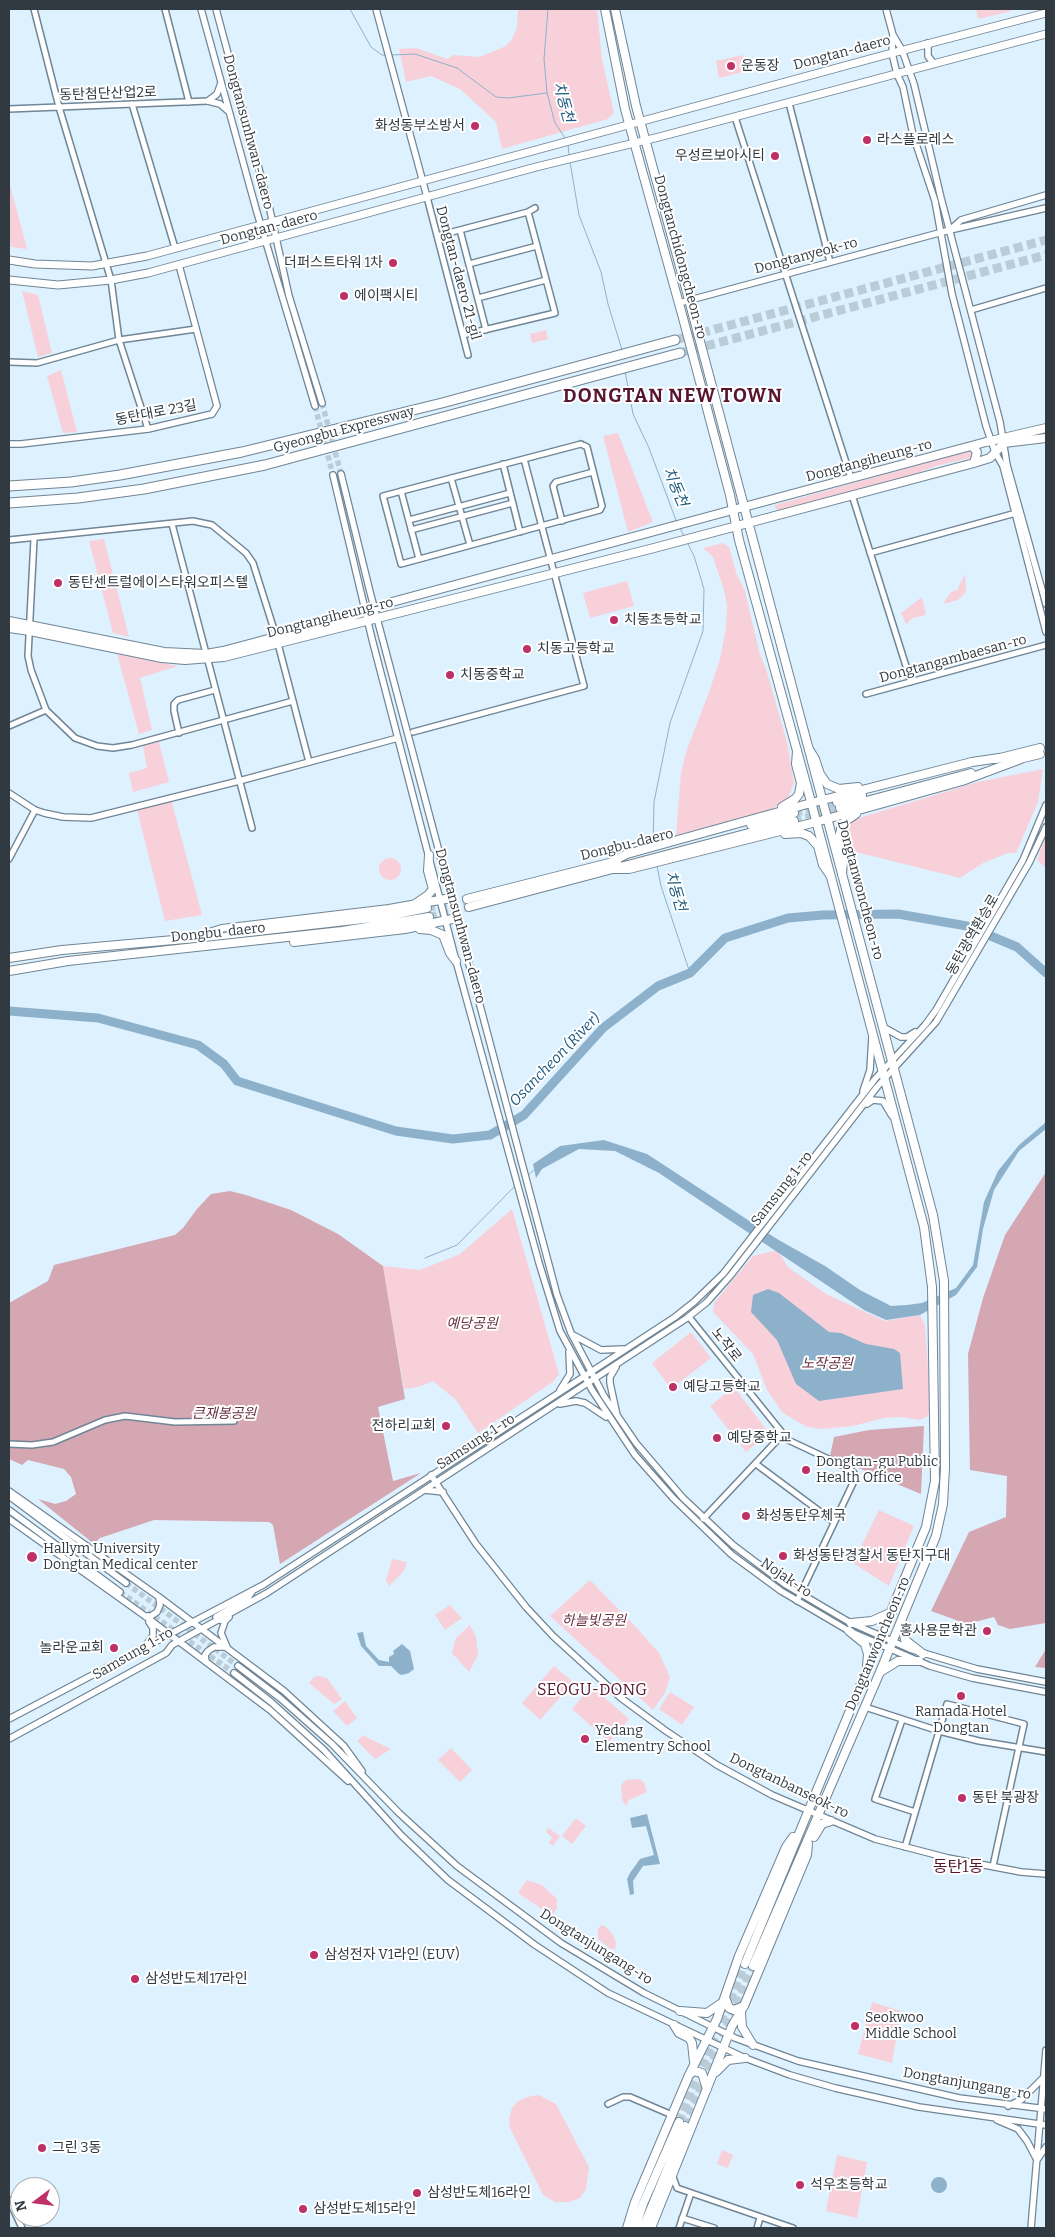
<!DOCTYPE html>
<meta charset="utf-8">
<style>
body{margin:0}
#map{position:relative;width:1055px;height:2237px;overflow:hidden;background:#def1ff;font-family:Bitter,serif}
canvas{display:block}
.frame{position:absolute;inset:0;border:10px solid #313a41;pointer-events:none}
.north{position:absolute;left:10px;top:2177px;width:50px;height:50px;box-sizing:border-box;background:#fff;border:1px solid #adb0b3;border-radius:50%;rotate:255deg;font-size:14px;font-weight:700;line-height:20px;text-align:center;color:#313a41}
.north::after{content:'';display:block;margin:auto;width:18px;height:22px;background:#bd3167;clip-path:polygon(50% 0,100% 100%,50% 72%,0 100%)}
</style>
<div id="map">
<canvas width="1055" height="2237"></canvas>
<div class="frame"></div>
<div class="north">N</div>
</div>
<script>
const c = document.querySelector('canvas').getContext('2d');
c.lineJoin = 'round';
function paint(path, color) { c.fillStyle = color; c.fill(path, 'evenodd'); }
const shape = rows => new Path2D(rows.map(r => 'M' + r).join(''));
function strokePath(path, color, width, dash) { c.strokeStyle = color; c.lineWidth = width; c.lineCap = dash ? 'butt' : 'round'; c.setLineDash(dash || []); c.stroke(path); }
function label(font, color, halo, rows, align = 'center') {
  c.font = font + ' Bitter,"Noto Sans KR",serif'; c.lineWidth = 4; c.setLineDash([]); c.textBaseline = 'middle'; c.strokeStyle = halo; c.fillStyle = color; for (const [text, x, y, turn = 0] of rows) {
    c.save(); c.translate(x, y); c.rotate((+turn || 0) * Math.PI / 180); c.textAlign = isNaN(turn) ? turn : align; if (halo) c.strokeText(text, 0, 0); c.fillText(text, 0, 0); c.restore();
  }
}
const green = shape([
 [518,9,597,9,602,59,614,113,608,119,502,149,496,122,460,89,431,76,406,82,399,49,416,48,447,59,454,55,479,57,506,46,512,39,517,28],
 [976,9,1011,9,1011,11,978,19],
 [743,55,746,71,719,78,716,61],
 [9,181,27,249,11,247,9,237],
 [22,291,38,295,52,353,38,357],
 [546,330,548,339,532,343,530,334],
 [61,370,77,432,63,433,47,376],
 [618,433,653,522,628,532,603,436],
 [973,450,974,457,936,466,899,480,780,512,775,508,775,505],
 [104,539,129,637,113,633,89,541],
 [723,543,729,547,737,575,745,591,759,651,767,672,787,742,794,783,787,801,769,810,676,835,681,773,686,752,709,692,720,659,726,628,727,606,724,590,713,557,703,548],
 [965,574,966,592,958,600,943,604,951,592,957,590],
 [627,581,634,606,590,618,583,593],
 [922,597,926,615,913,618,906,624,901,613],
 [117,654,178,666,140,678,152,730,139,734],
 [159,742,169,782,133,792,129,773,147,768,143,746],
 [1043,769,1038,802,1016,853,1008,853,983,863,960,878,848,850,844,833,850,824,859,818,978,782],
 [171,799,202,915,165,921,137,810],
 [1046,835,1046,868,1037,860],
 '379 869a11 11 0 1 1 22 0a11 11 0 1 1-22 0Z',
 [512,1209,559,1374,554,1381,478,1433,456,1400,433,1381,418,1387,404,1389,383,1266,420,1270,460,1254],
 [777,1250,788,1267,826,1294,885,1321,920,1315,925,1325,931,1409,927,1417,919,1420,901,1417,884,1418,853,1426,821,1429,807,1427,783,1413,767,1390,753,1354,713,1312,714,1303,753,1256],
 [691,1332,711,1358,671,1389,652,1363],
 [734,1387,769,1433,746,1452,710,1406],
 [879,1510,914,1526,889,1586,853,1563],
 [392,1559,407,1562,404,1571,389,1586,386,1580],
 [590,1580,634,1625,659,1653,670,1677,665,1693,653,1710,550,1616],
 [450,1605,462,1618,445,1630,435,1615],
 [470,1625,476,1637,478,1655,469,1672,452,1653,456,1638],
 [554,1666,573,1682,540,1720,522,1703],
 [320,1676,327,1678,342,1699,334,1704,309,1683,314,1677],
 [591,1686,629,1719,609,1742,572,1709],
 [670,1692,694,1707,682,1725,659,1709],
 [345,1701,357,1718,347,1726,333,1711],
 [363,1735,370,1739,391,1749,375,1759,357,1741],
 [451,1748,472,1770,460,1782,438,1760],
 [640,1779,644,1783,647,1792,629,1800,626,1806,622,1800,621,1785,626,1780],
 [576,1818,586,1826,572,1844,562,1836],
 [548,1828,560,1836,553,1846,549,1843,552,1837,546,1832],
 [527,1880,542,1885,557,1899,557,1908,552,1916,518,1893],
 [601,1925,605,1926,613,1935,616,1943,615,1949,611,1949,598,1939,598,1929],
 [872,2002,901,2011,892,2063,858,2054],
 [539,2095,556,2104,589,2167,586,2189,580,2198,569,2202,555,2202,543,2195,510,2128,509,2119,512,2108,518,2101,527,2097],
 [722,2150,733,2155,728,2168,717,2164],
 [837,2155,867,2162,857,2218,826,2211]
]);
const forest = shape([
 [1046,1172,1046,1623,1010,1629,998,1625,994,1617,967,1624,931,1611,969,1532,1006,1517,1007,1476,970,1470,968,1354,983,1298,1005,1235],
 [230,1191,246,1195,291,1210,338,1234,383,1266,405,1399,378,1407,393,1481,421,1473,280,1564,273,1525,269,1522,154,1520,100,1538,94,1544,38,1499,55,1504,66,1501,76,1494,71,1477,64,1469,28,1460,22,1465,9,1459,9,1303,48,1281,54,1265,175,1235,183,1228,197,1209,211,1194],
 [924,1426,921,1494,830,1456,834,1437,869,1430],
 [1046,1649,1046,1668,1035,1667]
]);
const water = shape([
 [1046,1122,1046,1129,1019,1151,994,1190,983,1229,977,1267,956,1295,920,1315,886,1320,864,1310,659,1173,615,1151,579,1149,542,1169,536,1178,533,1164,560,1146,604,1140,647,1154,777,1239,825,1266,860,1290,891,1306,907,1305,922,1303,956,1288,973,1265,984,1202,998,1171,1019,1145],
 [768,1289,779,1293,829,1332,841,1333,866,1344,894,1349,900,1353,903,1389,819,1401,796,1384,777,1340,751,1312,753,1295],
 [363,1632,366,1646,379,1660,389,1662,389,1657,394,1654,393,1651,402,1644,410,1651,414,1669,409,1673,402,1675,399,1674,391,1666,379,1666,361,1646,357,1633],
 [647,1814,660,1864,643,1866,633,1881,634,1894,630,1895,627,1879,630,1873,640,1859,654,1855,646,1826,632,1828,630,1818],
 '931 2185a8 8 0 1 1 16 0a8 8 0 1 1-16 0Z'
]);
const stream = shape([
 [350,9,371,47,382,55,387,55],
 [548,9,544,59,547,93,555,123,565,138],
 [391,55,415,54,457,68,496,97,508,98,547,93],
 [568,144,569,155],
 [570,162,579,215,601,272,608,304,622,350],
 [625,371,633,414,649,448,677,523],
 [680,528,684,536],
 [653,845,654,802,670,723,703,631,704,589,694,556,687,542],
 [657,866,661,886,690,973],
 [527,1176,535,1169],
 [425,1258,457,1245,516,1185]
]);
const river = shape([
 [9,1011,98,1018,198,1045,224,1064,237,1081,396,1131,453,1139,490,1135,524,1115,603,1028,658,986,690,973,725,938,788,918,823,915,898,914,967,926,1017,947,1046,973]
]);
const tertiaryTunnel = shape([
 [322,403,341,474],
 [315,406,333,475],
 [126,1583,238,1666],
 [120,1592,234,1673]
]);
const primaryTunnel = shape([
 [679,2122,745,1964],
 [685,2126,753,1966]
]);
const trunkTunnel = shape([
 [794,813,837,802],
 [794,821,840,808],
 [427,908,467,899],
 [429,917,469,907]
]);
const motorwayTunnel = shape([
 [675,340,1046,240],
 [680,353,1046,255]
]);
const minor = shape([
 [34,9,59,107,111,280,119,340,148,429],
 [165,9,189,102],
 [789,103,830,262],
 [132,104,175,248],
 [9,109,208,101],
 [735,117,851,478],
 [427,197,468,355],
 [460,230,486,330],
 [437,236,528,212],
 [469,264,537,246],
 [478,298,546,280],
 [971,310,1046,288],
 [463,335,555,313,528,212,535,208],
 [9,362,37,363,119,340,196,329],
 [581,444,587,447,602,506,600,510,401,564,383,496,581,444],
 [503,464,520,532],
 [451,478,470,545],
 [401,491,419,559],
 [852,495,911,682],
 [409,520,510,493],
 [562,521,553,486,556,482,593,472],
 [172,524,252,828],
 [411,530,513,503],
 [34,539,28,656,31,670,46,710,75,738,97,746,113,748,132,745,293,701],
 [9,540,193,521,212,525,246,553,253,563,276,636,309,762],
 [870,553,1016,513],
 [866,694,1046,645],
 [9,726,46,710],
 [413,732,584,686,524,459],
 [179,733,174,711,174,704,178,700,215,690],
 [9,859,35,810],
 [689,1317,788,1440,850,1469,854,1473,854,1481,797,1601],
 [9,1444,32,1445,53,1442,105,1420,125,1416,175,1422,234,1421],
 [756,1464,834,1522],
 [703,1519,783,1434],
 [865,1707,939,1731,979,1741,1046,1752],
 [902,1720,875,1799,915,1812],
 [905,1847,947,1704,1024,1724,993,1866],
 [608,2104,623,2097,630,2097,672,2115],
 [673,2177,677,2188,793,2228],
 [9,2200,22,2228],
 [682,2218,714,2228],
 [679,2228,691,2193],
 [757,2228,760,2218]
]);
const tertiary = shape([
 [201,9,256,209,315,406],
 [216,9,269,206,289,296,322,403],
 [376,9,427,197],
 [886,9,893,35,902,50,914,84,941,198,1000,422,1007,465,1046,604],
 [893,35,892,53,897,74,903,87,913,135,935,201,952,294,986,426,995,452,1003,466,1046,632],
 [928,43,928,56,934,64],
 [208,101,217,94,221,83],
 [208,101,220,104,228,111],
 [951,229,961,220,1046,195],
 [679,303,950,230,1046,208],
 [9,444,21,444,148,429,212,414,217,406,179,265],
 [341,474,370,592,557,1295,571,1333,604,1396,636,1443,683,1498,733,1545,786,1585,849,1622,910,1649,977,1669,1046,1682],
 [333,475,372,639,456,961,539,1263,560,1331,592,1390,635,1455,673,1498,732,1555,781,1591,849,1631,930,1666,972,1678,1046,1692],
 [9,793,35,810,44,813,63,817,91,818,239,781,398,738],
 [883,1027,901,1037,907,1037,915,1032],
 [863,1091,870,1070,872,1037],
 [867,1104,873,1100,883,1101,892,1116],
 [573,1335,601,1350,624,1349],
 [616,1367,610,1377,610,1383,617,1415],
 [560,1390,570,1374,569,1352],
 [560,1404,576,1401,585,1403,606,1417],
 [431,1475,476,1544,526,1607,553,1636,621,1698,666,1731,717,1765,772,1795,875,1839,948,1858,1021,1872,1046,1874],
 [425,1490,443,1492],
 [9,1491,159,1597,284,1691,344,1746,362,1771],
 [9,1496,126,1583],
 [9,1510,120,1592],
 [9,1519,145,1616,270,1710,348,1781],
 [145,1616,151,1616,157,1612,160,1605,159,1597],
 [220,1620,216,1617,247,1599,252,1592],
 [147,1644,153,1636,153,1628,149,1622],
 [227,1647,221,1633,225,1621,229,1617],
 [206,1662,205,1655,208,1651,214,1647,223,1647],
 [238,1666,280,1698,332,1744,399,1813,457,1866,561,1943,644,1993,735,2038,798,2061,959,2098,1046,2109],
 [234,1673,271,1702,324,1750,401,1835,448,1880,535,1945,608,1993,745,2058,790,2075,835,2088,919,2107,1046,2125],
 [9,1719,263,1585,551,1398,675,1317,694,1302,723,1274,875,1079,925,1025,936,1010,1023,860,1046,805],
 [9,1739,166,1653,172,1645,267,1593,687,1318,707,1302,731,1275,877,1087,936,1022,1029,863,1046,827],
 [1008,2106,1021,2100,1044,2077],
 [997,2120,1018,2129,1027,2141,1037,2160,1046,2147],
 [1031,2228,1046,2050]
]);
const secondary = shape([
 [9,260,35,264,92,266,147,256,881,56,1046,13],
 [9,280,58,285,111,280,148,273,536,167,659,137,1046,34]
]);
const primary = shape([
 [605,9,625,109,683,318,730,495,739,540,810,798,924,1227,932,1287,935,1481,926,1527,745,1964],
 [615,9,636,106,685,285,933,1215,944,1281,945,1468,943,1504,936,1536,880,1672,753,1966],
 [972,446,977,452,974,463],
 [9,621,164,652,206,654,223,651,350,617,392,602,792,494,986,442,1046,428],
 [9,628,30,631,162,658,185,660,224,657,654,548,974,463,990,458,1004,443,1046,438],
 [851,1623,872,1621,892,1612],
 [902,1625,905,1640,923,1654],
 [849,1631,865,1644,868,1654,867,1666],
 [880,1672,898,1661,919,1661],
 [814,1837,822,1824,831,1821],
 [725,1997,729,2008,734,2010,744,2006],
 [680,2011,707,2013,723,2002],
 [741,2013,742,2027,753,2045],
 [674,2025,679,2033,689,2038,692,2043,694,2062],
 [716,2072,728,2060,745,2058],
 [689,2075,694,2071,702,2073,707,2089],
 [627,2228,635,2202,689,2075,717,2019,739,1956,786,1847,793,1837],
 [635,2228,643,2204,679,2122],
 [643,2228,685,2126],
 [651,2228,732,2026,744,2006,807,1855,808,1844]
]);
const trunk = shape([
 [809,749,815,759,820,774,827,784,839,789,858,787],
 [996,759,1040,748],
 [1015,760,1040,754],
 [837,802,862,795],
 [782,807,795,799,799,794,801,783,796,764,797,751],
 [840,808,971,773],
 [751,825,794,813],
 [785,834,801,833,809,836,818,846,823,865,830,875],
 [613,861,627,854,811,803,972,762,999,758],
 [611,869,629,869,816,822,962,781,1021,759],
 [842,874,843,861,839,838,841,829,844,822,856,814],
 [467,899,617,861],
 [415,904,428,895,433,889,428,871,429,855],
 [469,907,794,821],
 [420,929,431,930,443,935,450,953,456,961],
 [209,933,222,929,389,909,451,898],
 [294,942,405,929,457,918],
 [9,958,62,950,196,938,381,917,427,908],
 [9,971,68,961,342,931,429,917]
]);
const motorway = shape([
 [9,486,71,482,120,475,242,452,442,403,675,340],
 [9,503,78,498,144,489,265,465,680,353]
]);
const markers = [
 [731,66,5,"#bd3167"],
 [475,126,5,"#bd3167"],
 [867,140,5,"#bd3167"],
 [775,156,5,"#bd3167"],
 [393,263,5,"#bd3167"],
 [344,296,5,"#bd3167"],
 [58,583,5,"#bd3167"],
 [614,620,5,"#bd3167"],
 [527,649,5,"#bd3167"],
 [450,675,5,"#bd3167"],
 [673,1387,5,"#bd3167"],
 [446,1426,5,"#bd3167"],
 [717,1438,5,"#bd3167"],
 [806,1470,5,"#bd3167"],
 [746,1516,5,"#bd3167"],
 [783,1556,5,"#bd3167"],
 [32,1557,6,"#bd3167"],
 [987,1631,5,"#bd3167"],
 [114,1648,5,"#bd3167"],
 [961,1696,5,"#bd3167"],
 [585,1739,5,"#bd3167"],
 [962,1798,5,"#bd3167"],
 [314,1955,5,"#bd3167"],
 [135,1979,5,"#bd3167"],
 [855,2026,5,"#bd3167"],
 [42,2148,5,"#bd3167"],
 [800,2185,5,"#bd3167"],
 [417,2193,5,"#bd3167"],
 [303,2209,5,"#bd3167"]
];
const streetNames = [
 ["Dongtan-daero",842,53,-15],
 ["동탄첨단산업2로",108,94,-2],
 ["Dongtansunhwan-daero",248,132,75],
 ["Dongtan-daero",269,228,-15],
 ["Dongtanyeok-ro",806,256,-15],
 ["Dongtanchidongcheon-ro",680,257,75],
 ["Dongtan-daero 21-gil",458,273,75],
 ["동탄대로 23길",156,413,-11],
 ["Gyeongbu Expressway",344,430,-15],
 ["Dongtangiheung-ro",869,461,-15],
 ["Dongtangiheung-ro",330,618,-14],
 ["Dongtangambaesan-ro",953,659,-15],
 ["Dongbu-daero",627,845,-14],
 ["Dongtanwoncheon-ro",860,890,75],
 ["Dongtansunhwan-daero",460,926,75],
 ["Dongbu-daero",218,933,-6],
 ["동탄광역환승로",973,935,-60],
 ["Samsung 1-ro",782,1189,-52],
 ["노작로",726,1345,52],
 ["Samsung 1-ro",476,1442,-33],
 ["Nojak-ro",786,1578,34],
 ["Dongtanwoncheon-ro",878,1644,-67],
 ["Samsung 1-ro",133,1654,-30],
 ["Dongtanbanseok-ro",789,1786,26],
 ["Dongtanjungang-ro",596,1947,32],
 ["Dongtanjungang-ro",967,2084,10]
];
const poiNames = [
 ["운동장",741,66],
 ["화성동부소방서",465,126,"right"],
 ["라스플로레스",877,140],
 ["우성르보아시티",765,156,"right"],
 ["더퍼스트타워 1차",383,263,"right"],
 ["에이팩시티",354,296],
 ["동탄센트럴에이스타워오피스텔",68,583],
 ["치동초등학교",624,620],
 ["치동고등학교",537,649],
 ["치동중학교",460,675],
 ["예당고등학교",683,1387],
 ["전하리교회",436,1426,"right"],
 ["예당중학교",727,1438],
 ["Dongtan-gu Public",816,1462],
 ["Health Office",816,1478],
 ["화성동탄우체국",756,1516],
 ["Hallym University",43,1549],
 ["Dongtan Medical center",43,1565],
 ["화성동탄경찰서 동탄지구대",793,1556],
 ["홍사용문학관",977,1631,"right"],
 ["놀라운교회",104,1648,"right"],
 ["Ramada Hotel",961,1712,"center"],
 ["Dongtan",961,1728,"center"],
 ["Yedang",595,1731],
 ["Elementry School",595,1747],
 ["동탄 북광장",972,1798],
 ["삼성전자 V1라인 (EUV)",324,1955],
 ["삼성반도체17라인",145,1979],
 ["Seokwoo",865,2018],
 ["Middle School",865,2034],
 ["그린 3동",52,2148],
 ["석우초등학교",810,2185],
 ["삼성반도체16라인",427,2193],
 ["삼성반도체15라인",313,2209]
];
const parkNames = [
 ["예당공원",472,1324],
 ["노작공원",827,1364],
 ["큰재봉공원",224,1414],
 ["하늘빛공원",594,1621]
];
const waterNames = [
 ["치동천",563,102,75],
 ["치동천",675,487,67],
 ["치동천",675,891,74],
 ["Osancheon (River)",555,1060,-46]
];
const quarterNames = [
 ["SEOGU-DONG",592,1691],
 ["동탄1동",958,1868]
];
const districtNames = [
 ["DONGTAN NEW TOWN",673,397]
];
paint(green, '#f8d0da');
paint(forest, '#d4a7b2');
paint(water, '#8db1cb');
strokePath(stream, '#8db1cb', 1);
strokePath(river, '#8db1cb', 9);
strokePath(tertiaryTunnel, '#bbccd9', 5.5, [5.5, 3]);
strokePath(primaryTunnel, '#bbccd9', 8, [8, 4]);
strokePath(trunkTunnel, '#bbccd9', 8, [8, 4]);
strokePath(motorwayTunnel, '#bbccd9', 9, [9, 4.5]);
strokePath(minor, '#708595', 8);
strokePath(tertiary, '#708595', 8);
strokePath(secondary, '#708595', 9);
strokePath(primary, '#708595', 10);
strokePath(trunk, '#708595', 10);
strokePath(motorway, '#708595', 11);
strokePath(minor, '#fff', 5);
strokePath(tertiary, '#fff', 5.5);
strokePath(secondary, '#fff', 7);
strokePath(primary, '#fff', 8);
strokePath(trunk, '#fff', 8);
strokePath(motorway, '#fff', 9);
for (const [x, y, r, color] of markers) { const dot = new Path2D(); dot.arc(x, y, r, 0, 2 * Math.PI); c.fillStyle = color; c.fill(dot); strokePath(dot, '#fff', 2); }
label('14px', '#313a41', '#fff', streetNames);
label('14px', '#313a41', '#fff', poiNames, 'left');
label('italic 14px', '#682f40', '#fff', parkNames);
label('italic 15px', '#1d597d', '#fff', waterNames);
label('16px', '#58152e', '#fff', quarterNames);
c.letterSpacing = '1px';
label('bold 19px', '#58152e', '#fff', districtNames);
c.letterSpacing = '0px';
</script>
